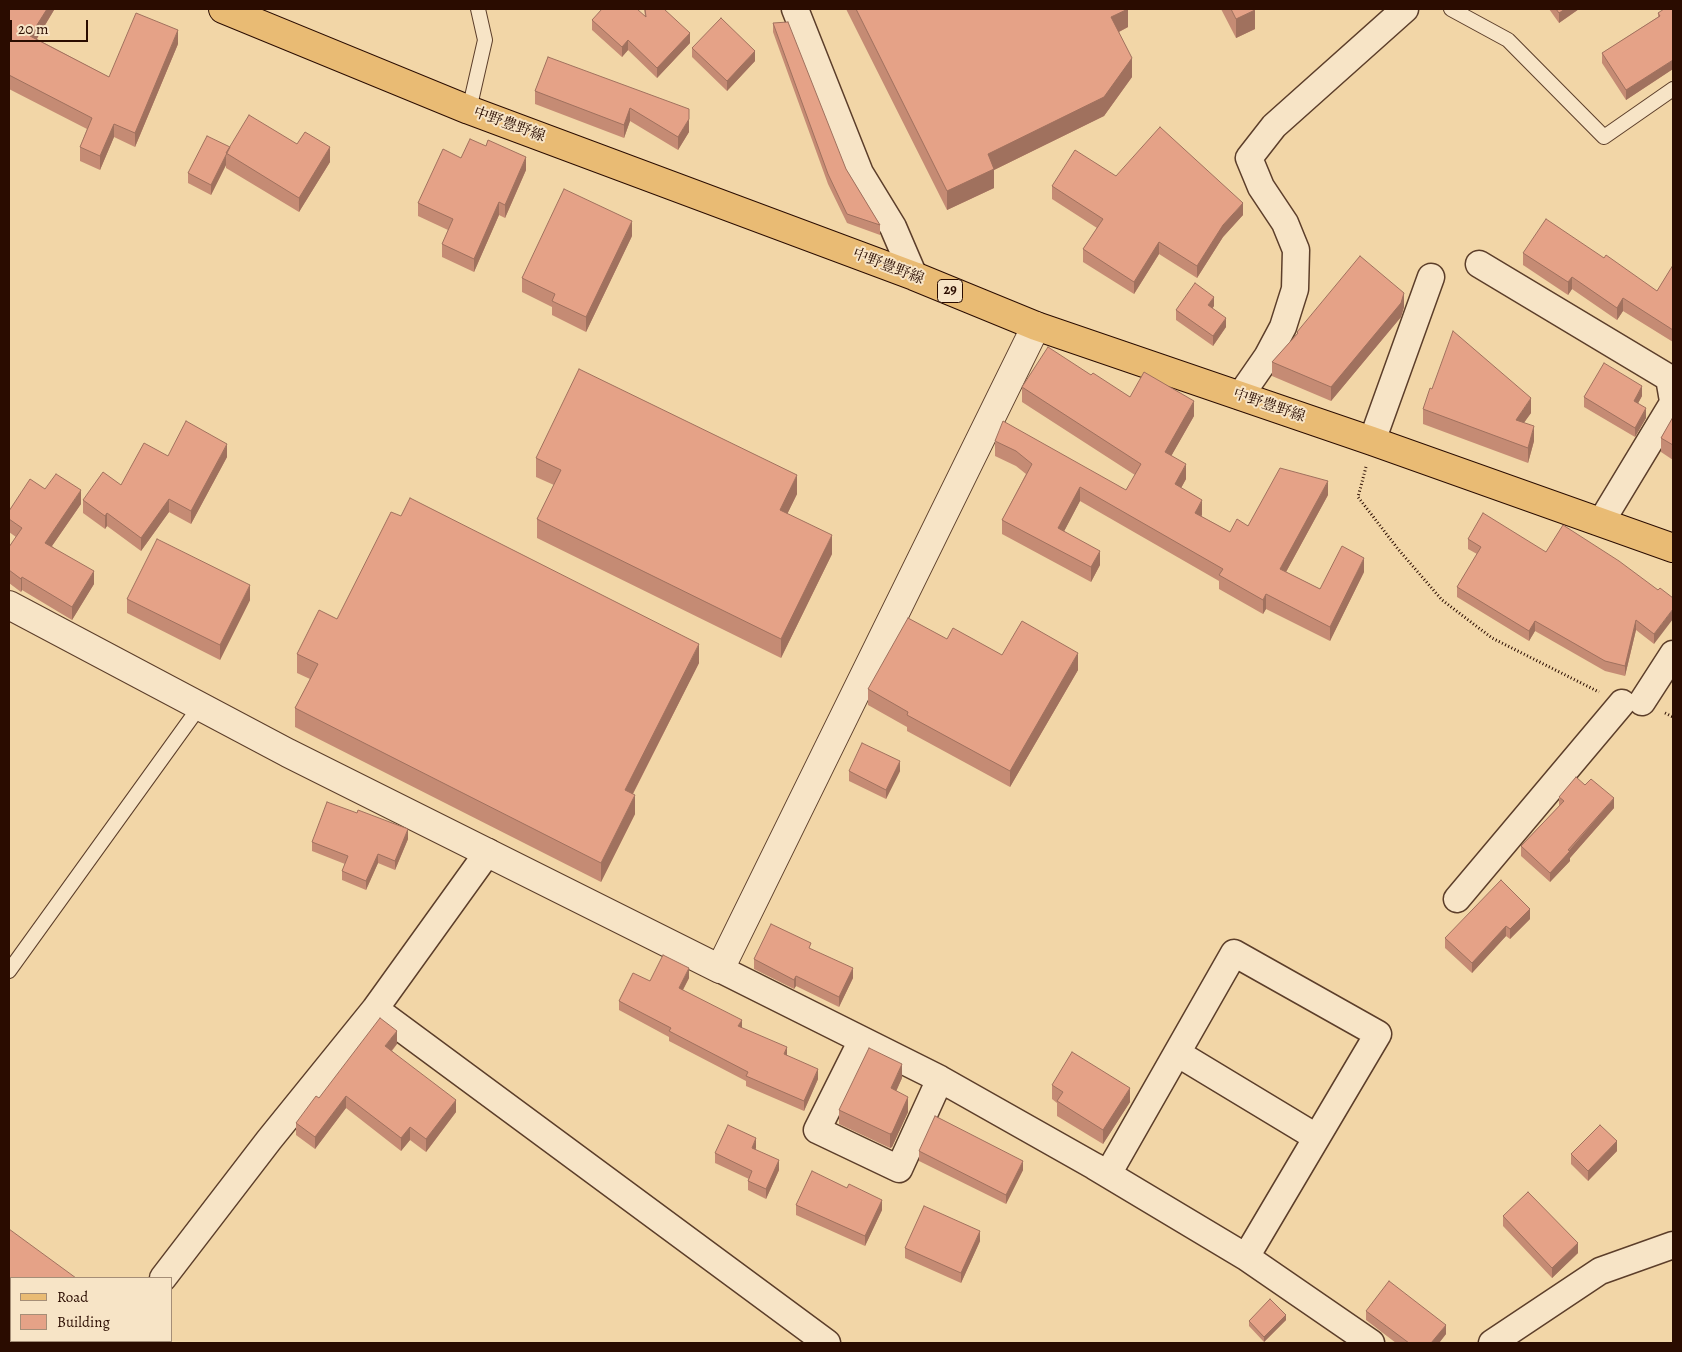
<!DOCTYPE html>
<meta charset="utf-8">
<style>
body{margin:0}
#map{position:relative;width:1682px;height:1352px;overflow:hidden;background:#f2d6a7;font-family:Alegreya,serif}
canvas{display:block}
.frame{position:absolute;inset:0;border:10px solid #2a0c00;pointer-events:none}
.legend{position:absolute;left:10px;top:1277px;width:162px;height:65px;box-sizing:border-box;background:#f7e4c6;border:1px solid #a58e77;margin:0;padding:6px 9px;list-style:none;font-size:15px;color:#2a0c00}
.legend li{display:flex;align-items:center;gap:10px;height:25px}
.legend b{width:25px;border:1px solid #a58e77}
.scale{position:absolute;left:10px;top:20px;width:78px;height:22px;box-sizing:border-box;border:2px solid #2a0c00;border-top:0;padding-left:6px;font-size:15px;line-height:18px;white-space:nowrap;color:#2a0c00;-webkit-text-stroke:4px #f7e4c6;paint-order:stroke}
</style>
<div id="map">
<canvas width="1682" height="1352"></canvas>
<div class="frame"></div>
<ul class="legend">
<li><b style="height:6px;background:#e9bb74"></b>Road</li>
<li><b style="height:14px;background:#e5a287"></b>Building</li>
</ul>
<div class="scale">20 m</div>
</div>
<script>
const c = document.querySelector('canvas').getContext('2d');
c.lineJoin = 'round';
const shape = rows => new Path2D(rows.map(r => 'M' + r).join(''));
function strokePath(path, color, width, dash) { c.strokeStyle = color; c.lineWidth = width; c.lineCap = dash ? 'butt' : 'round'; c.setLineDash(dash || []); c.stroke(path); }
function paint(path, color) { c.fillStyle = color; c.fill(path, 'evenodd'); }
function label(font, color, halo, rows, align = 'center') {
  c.font = font + ' Alegreya,"Noto Serif JP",serif'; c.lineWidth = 4; c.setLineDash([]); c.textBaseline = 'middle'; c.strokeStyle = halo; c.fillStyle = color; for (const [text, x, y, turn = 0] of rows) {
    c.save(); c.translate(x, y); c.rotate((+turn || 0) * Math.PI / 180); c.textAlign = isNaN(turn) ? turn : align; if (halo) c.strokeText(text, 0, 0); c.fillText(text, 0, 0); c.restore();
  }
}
const path = shape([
 [1366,467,1358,497,1398,549,1442,600,1492,638,1599,692],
 [1665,713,1673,717]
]);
const service = shape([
 [1451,9,1508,40,1604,137,1673,89],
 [469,110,485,40,478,9],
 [9,971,200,706]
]);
const minor = shape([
 [795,9,860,173,893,227,914,276],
 [1479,264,1669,378,1673,401],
 [1240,396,1267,357,1283,327,1295,289,1296,250,1285,223,1261,187,1249,158,1274,126,1405,9],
 [1372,441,1431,277],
 [1601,522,1673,403],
 [1642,702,1673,654],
 [1457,899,1622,703],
 [720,969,940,1079,1094,1166,1246,1257,1371,1343],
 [375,1009,827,1343],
 [862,1040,817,1130,899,1169,940,1079],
 [1177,1053,1316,1137],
 [1108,1174,1234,953,1378,1034,1246,1257],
 [163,1278,269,1140,375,1009,488,852],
 [114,1343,116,1341],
 [1492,1343,1600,1271,1673,1245]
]);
const tertiary = shape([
 [9,605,288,753,720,969,1036,326]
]);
const primary = shape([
 [223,9,469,110,914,276,1036,326,1372,441,1673,548]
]);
const wall = shape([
 [9,9,54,9,54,10,37,39,109,77,178,44,135,147,114,137,100,170,80,161,80,147,87,129,9,89],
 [644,9,664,9,690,43,657,78,628,50,622,57,592,30,592,20,645,16],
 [846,9,1128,9,1128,27,1119,32,1132,77,1104,116,994,170,994,188,947,210],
 [1221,9,1254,9,1255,29,1236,38],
 [1549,9,1579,9,1559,23],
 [1673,9,1673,69,1626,100,1602,63,1602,53,1658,17,1658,13],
 [773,23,846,169,880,225,880,235,847,223,828,184,773,32],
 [692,48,755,61,727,91,692,57],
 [548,57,689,132,678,150,630,121,624,138,535,104,535,91],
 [297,144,330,162,299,212,226,168,226,165,211,195,188,183,188,173,230,147],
 [461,158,526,170,505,218,499,215,474,272,442,257,442,244,448,230,418,216,418,203],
 [1116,176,1243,215,1223,237,1197,278,1159,254,1134,294,1083,262,1083,249,1097,228,1052,199,1052,186],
 [632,236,586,332,552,315,552,307,522,292,522,278],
 [1523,253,1604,258,1657,291,1673,265,1673,342,1623,311,1617,320,1572,289,1568,295,1523,265],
 [1214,306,1212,308,1226,327,1213,346,1176,320,1176,310],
 [1404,307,1401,317,1331,401,1272,376,1272,362,1297,334,1297,332],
 [1091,375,1130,397,1194,416,1171,456,1186,479,1181,488,1202,515,1201,516,1230,532,1328,495,1286,572,1320,589,1364,572,1330,641,1266,609,1263,614,1219,589,1219,581,1080,501,1064,531,1100,565,1091,582,1002,534,1002,520,1026,474,1016,466,995,456,995,441,1126,490,1135,475,1022,402,1022,387],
 [1642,396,1638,403,1646,418,1635,437,1584,407,1584,397],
 [1423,409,1531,413,1524,422,1534,441,1528,463,1423,424],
 [1673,417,1673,460,1661,452,1661,438],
 [168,456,227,457,191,524,169,512,141,551,107,526,105,529,83,513,83,500,121,485],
 [536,458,797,494,787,514,832,554,781,658,537,538,537,519,554,485,536,477],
 [45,489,81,504,52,546,94,584,72,620,22,590,21,592,9,583,9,547,16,537,9,532,9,511],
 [1468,539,1546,552,1658,590,1654,644,1636,630,1625,676,1605,671,1535,631,1529,641,1457,597,1457,587,1477,554,1468,549],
 [127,599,250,600,220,660,127,613],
 [337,619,699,663,633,794,635,814,601,882,295,727,295,708,310,679,297,673,297,654],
 [947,639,1002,655,1078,670,1010,787,907,731,907,727,868,705,868,689],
 [849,771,900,771,886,799,849,781],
 [1585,785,1614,808,1570,858,1570,861,1550,882,1521,856,1521,846,1559,806,1559,797],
 [357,813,408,839,395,870,378,863,366,890,342,880,342,871,345,864,312,851,312,842],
 [1530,919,1510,939,1506,936,1472,973,1445,948,1445,938],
 [811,949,853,978,839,1007,796,986,794,989,754,969,754,959],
 [689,978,683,990,742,1028,787,1056,818,1079,804,1111,746,1086,746,1081,669,1041,669,1037,619,1010,619,1001,650,981],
 [397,1044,392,1051,456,1112,426,1152,410,1140,401,1151,346,1108,315,1149,296,1135,296,1123,319,1098],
 [902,1078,896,1091,908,1112,892,1147,890,1148,839,1124,839,1110],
 [1052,1085,1130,1102,1103,1144,1057,1116,1057,1103,1052,1099],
 [756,1148,755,1150,779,1170,766,1199,748,1190,748,1181,749,1179,715,1163,715,1153],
 [919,1151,1023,1170,1006,1204,919,1161],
 [1617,1151,1588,1181,1571,1164,1571,1154],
 [796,1205,882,1210,865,1246,796,1215],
 [1503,1216,1578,1253,1552,1278,1503,1226],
 [980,1241,961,1283,905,1258,905,1248],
 [1366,1311,1446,1334,1439,1343,1396,1343,1366,1320],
 [1286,1320,1264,1342,1249,1326,1249,1321]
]);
const shadedWall = shape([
 [47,9,54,9,54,10,30,50,30,36],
 [1128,9,1128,27,1111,36,1111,17],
 [1565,9,1579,9,1559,23,1559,13],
 [1255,10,1255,29,1236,38,1236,19],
 [178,30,178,44,135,147,135,133],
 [690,33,690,43,657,78,657,68],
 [628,40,628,50,622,57,622,47],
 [755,51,755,61,727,91,727,81],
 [1132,58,1132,77,1104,116,994,170,994,188,947,210,947,191,988,154],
 [1673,60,1673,69,1626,100,1626,90],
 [630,108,630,121,624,138,624,125],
 [689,119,689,132,678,150,678,137],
 [114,124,114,137,100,170,100,156],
 [330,147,330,162,299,212,299,198],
 [226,155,226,165,211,195,211,185],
 [526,157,526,170,505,218,505,205],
 [499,202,499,215,474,272,474,259],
 [1243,203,1243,215,1223,237,1197,278,1197,266,1223,225],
 [632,221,632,236,586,332,586,317],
 [1159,242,1159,254,1134,294,1134,282],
 [1572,277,1572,289,1568,295,1568,282],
 [1404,293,1404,307,1401,317,1331,401,1331,387],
 [1214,297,1214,306,1208,315,1208,305],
 [1623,298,1623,311,1617,320,1617,308],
 [1226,318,1226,327,1213,346,1213,336],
 [1642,386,1642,396,1634,411,1634,401],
 [1531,398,1531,413,1516,434,1516,420],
 [1194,401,1194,416,1165,467,1165,452],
 [1646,408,1646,418,1635,437,1635,428],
 [1534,426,1534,441,1528,463,1528,448],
 [227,444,227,457,191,524,191,511],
 [1186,464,1186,479,1175,499,1175,484],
 [797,475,797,494,780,529,780,510],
 [1328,481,1328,495,1280,583,1280,569],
 [1080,487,1080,501,1058,543,1058,528],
 [81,490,81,504,45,556,45,543],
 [169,499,169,512,141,551,141,538],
 [1202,500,1202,515,1195,527,1195,513],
 [107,513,107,526,105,529,105,516],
 [832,535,832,554,781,658,781,639],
 [1100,551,1100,565,1091,582,1091,567],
 [1364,558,1364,572,1330,641,1330,627],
 [94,571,94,584,72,620,72,607],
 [22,577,22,590,21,592,21,579],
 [250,585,250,600,220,660,220,645],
 [1266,594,1266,609,1263,614,1263,600],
 [1673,609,1673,619,1654,644,1654,634],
 [1636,620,1636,630,1625,676,1625,666],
 [1535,621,1535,631,1529,641,1529,631],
 [699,644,699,663,625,809,625,790],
 [1078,653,1078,670,1010,787,1010,771],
 [900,761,900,771,886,799,886,790],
 [635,795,635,814,601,882,601,863],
 [1614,798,1614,808,1570,858,1570,861,1550,882,1550,873],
 [408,829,408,839,395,870,395,861],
 [378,854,378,863,366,890,366,881],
 [1530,909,1530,919,1510,939,1510,929],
 [1506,926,1506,936,1472,973,1472,963],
 [689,968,689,978,679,997,679,988],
 [853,968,853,978,839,1007,839,997],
 [796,976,796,986,794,989,794,980],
 [742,1020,742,1030,738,1026],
 [397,1031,397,1044,385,1058,385,1046],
 [787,1047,787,1057,784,1054],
 [902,1064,902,1078,891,1103,891,1088],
 [818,1069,818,1079,804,1111,804,1101],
 [1130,1088,1130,1102,1103,1144,1103,1130],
 [346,1096,346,1108,315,1149,315,1137],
 [908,1097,908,1112,892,1147,890,1148,890,1134],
 [456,1100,456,1112,426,1152,426,1139],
 [410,1127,410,1140,401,1151,401,1138],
 [756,1138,756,1148,752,1158,752,1148],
 [1617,1141,1617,1151,1588,1181,1588,1171],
 [779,1160,779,1170,766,1199,766,1189],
 [1023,1161,1023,1170,1006,1204,1006,1195],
 [882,1200,882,1210,865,1246,865,1236],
 [980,1231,980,1241,961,1283,961,1273],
 [1578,1243,1578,1253,1552,1278,1552,1268],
 [1286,1315,1286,1320,1264,1342,1264,1337],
 [1446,1325,1446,1334,1439,1343,1431,1343],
 [59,1341,72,1341,70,1343,57,1343]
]);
const building = shape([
 [9,9,47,9,30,36,109,77,136,13,178,30,135,133,114,124,100,156,80,147,92,118,9,75,9,9],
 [602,9,637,9,646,17,645,9,664,9,690,33,657,68,628,40,622,47,592,20,602,9],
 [856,9,1128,9,1111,17,1132,58,1104,97,988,154,994,169,947,191,856,9],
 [1231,9,1254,9,1255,10,1236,19,1231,9],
 [1556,9,1565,9,1559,13,1556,9],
 [1664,9,1673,9,1673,60,1626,90,1602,53,1660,16,1658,13,1664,9],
 [721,18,755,51,727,81,692,48,721,18],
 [788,22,846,169,880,225,847,214,828,174,773,23,788,22],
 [548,57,689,109,689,119,678,137,630,108,624,125,535,91,548,57],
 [249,115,297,144,305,132,330,147,299,198,226,153,249,115],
 [1160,127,1243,203,1223,225,1197,266,1159,242,1134,282,1083,249,1103,219,1052,186,1075,150,1116,176,1160,127],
 [207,136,230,147,211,185,188,173,207,136],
 [470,139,486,146,488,140,526,157,505,205,499,202,474,259,442,244,453,219,418,203,443,149,461,158,470,139],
 [564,189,632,221,586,317,552,301,555,294,522,278,564,189],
 [1546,219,1604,258,1606,255,1657,291,1673,265,1673,330,1623,298,1617,308,1572,277,1568,282,1523,253,1546,219],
 [1360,256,1404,293,1401,303,1331,387,1272,362,1298,333,1297,332,1360,256],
 [1195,283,1214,297,1208,305,1226,318,1213,336,1176,310,1195,283],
 [1453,331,1531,398,1516,420,1534,426,1528,448,1423,409,1430,388,1432,389,1453,331],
 [1048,347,1091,375,1093,373,1130,397,1144,372,1194,401,1165,452,1186,464,1175,484,1202,500,1195,513,1230,532,1237,519,1248,526,1280,468,1328,481,1280,569,1320,589,1342,546,1364,558,1330,627,1266,594,1263,600,1219,575,1223,569,1080,487,1058,528,1100,551,1091,567,1002,520,1032,464,1016,451,995,441,1003,421,1126,490,1141,464,1022,387,1048,347],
 [1604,363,1642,386,1634,401,1646,408,1635,428,1584,397,1604,363],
 [579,369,797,475,780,510,832,535,781,639,537,519,561,470,536,458,579,369],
 [1673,417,1673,445,1661,438,1673,417],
 [186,421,227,444,191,511,169,499,141,538,107,513,105,516,83,500,103,472,121,485,144,443,168,456,186,421],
 [56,474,81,490,45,543,94,571,72,607,22,577,21,579,9,570,9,547,22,528,9,519,9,511,30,479,45,489,56,474],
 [410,498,699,644,625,790,635,795,601,863,295,708,318,664,297,654,319,610,337,619,391,512,401,516,410,498],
 [1483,513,1546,552,1563,525,1619,561,1658,590,1660,588,1673,598,1673,609,1654,634,1636,620,1625,666,1605,661,1535,621,1529,631,1457,587,1481,547,1468,539,1483,513],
 [157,539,250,585,220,645,127,599,157,539],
 [908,618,947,639,953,628,1002,655,1022,621,1078,653,1010,771,907,715,908,712,868,689,908,618],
 [862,743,900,761,886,790,849,771,862,743],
 [1576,777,1585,785,1591,779,1614,798,1568,850,1570,851,1550,873,1521,846,1564,801,1559,797,1576,777],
 [327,802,357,813,358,810,408,829,395,861,378,854,366,881,342,871,348,856,312,842,327,802],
 [1501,880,1530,909,1510,929,1506,926,1472,963,1445,938,1501,880],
 [771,924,811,943,809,948,853,968,839,997,796,976,794,980,754,959,771,924],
 [663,955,689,968,679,988,742,1020,738,1026,787,1047,784,1054,818,1069,804,1101,746,1076,748,1072,669,1031,671,1028,619,1001,633,973,650,981,663,955],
 [380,1018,397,1031,385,1046,456,1100,426,1139,410,1127,401,1138,346,1096,315,1137,296,1123,316,1096,319,1098,380,1018],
 [869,1048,902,1064,891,1088,908,1097,892,1133,890,1134,839,1110,869,1048],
 [1072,1052,1130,1088,1103,1130,1057,1101,1063,1092,1052,1085,1072,1052],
 [935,1116,1023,1161,1006,1195,919,1151,935,1116],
 [728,1125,756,1138,752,1148,779,1160,766,1189,748,1181,752,1171,715,1153,728,1125],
 [1600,1125,1617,1141,1588,1171,1571,1154,1600,1125],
 [812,1171,847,1188,849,1184,882,1200,865,1236,796,1205,812,1171],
 [1528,1192,1578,1243,1552,1268,1503,1216,1528,1192],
 [924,1206,980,1231,961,1273,905,1248,924,1206],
 [9,1229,76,1278,11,1278,11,1341,59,1341,57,1343,9,1343,9,1229],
 [1389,1281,1446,1325,1431,1343,1409,1343,1366,1311,1389,1281],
 [1270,1299,1286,1315,1264,1337,1249,1321,1270,1299]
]);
const shields = [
 [950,291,25]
];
const shieldNames = [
 ["29",950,291]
];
const streetNames = [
 ["中野豊野線",509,125,20],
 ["中野豊野線",888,267,21],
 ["中野豊野線",1269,406,19]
];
strokePath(service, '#5c3e2a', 16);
strokePath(minor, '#5c3e2a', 29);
strokePath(tertiary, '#5c3e2a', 30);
strokePath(primary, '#2a0c00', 30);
strokePath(path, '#2a0c00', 3, [1, 2.5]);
strokePath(service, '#f7e4c6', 14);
strokePath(minor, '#f7e4c6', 26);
strokePath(tertiary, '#f7e4c6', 28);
strokePath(primary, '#e9bb74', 28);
paint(wall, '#c58b74');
paint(shadedWall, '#a0715e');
paint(building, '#e5a287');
strokePath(building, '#a0715e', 1);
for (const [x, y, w] of shields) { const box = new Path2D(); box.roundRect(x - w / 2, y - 11.5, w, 23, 4); c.fillStyle = '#f7e4c6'; c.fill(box); strokePath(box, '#2a0c00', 1); }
label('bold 14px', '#2a0c00', null, shieldNames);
label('15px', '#2a0c00', '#f7e4c6', streetNames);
</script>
